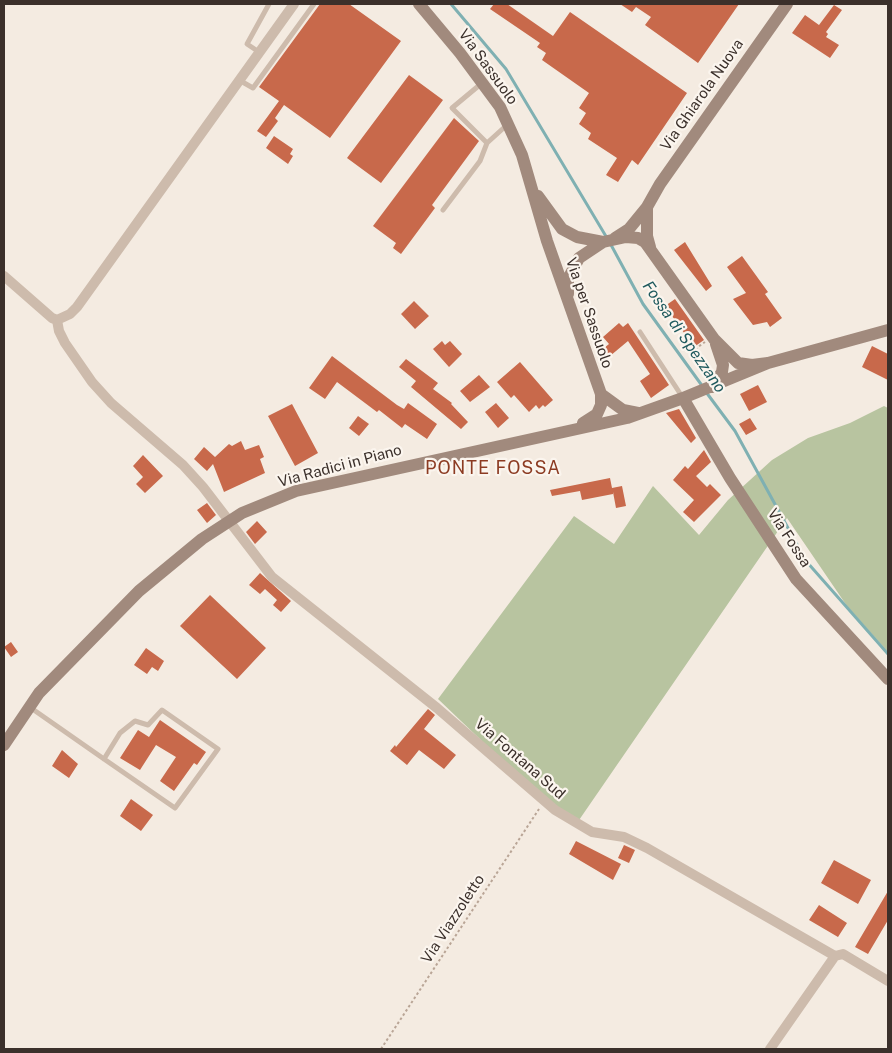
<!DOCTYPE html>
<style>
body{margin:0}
#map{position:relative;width:892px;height:1053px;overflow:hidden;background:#f4ebe1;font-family:"Public Sans",sans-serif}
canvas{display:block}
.frame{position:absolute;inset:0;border:5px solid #3b302b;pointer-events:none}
</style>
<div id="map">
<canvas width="892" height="1053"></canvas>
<div class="frame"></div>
</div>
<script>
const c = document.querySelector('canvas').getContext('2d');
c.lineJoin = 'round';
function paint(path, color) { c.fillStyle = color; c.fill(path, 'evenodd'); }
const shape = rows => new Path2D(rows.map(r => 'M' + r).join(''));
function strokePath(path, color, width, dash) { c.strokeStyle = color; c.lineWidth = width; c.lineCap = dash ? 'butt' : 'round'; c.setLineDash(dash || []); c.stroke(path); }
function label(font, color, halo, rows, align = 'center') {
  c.font = font + ' "Public Sans",sans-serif'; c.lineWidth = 4.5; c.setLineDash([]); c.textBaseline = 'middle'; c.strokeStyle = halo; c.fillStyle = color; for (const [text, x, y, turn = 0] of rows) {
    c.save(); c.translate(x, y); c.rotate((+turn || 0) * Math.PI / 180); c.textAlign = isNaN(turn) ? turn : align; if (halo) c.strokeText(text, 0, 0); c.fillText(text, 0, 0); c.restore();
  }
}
const green = shape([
 [884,406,888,408,888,652,847,606,787,518,577,823,553,809,438,699,574,516,614,544,653,486,699,535,728,500,772,460,808,438,850,423]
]);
const stream = shape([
 [451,4,506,69,607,238],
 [610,243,643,304,703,387],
 [706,392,735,431,806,561,888,654]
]);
const building = shape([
 [320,4,349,4,401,41,330,138,284,105,275,118,278,121,266,137,257,131,279,101,259,87],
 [494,4,507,4,553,36,570,12,687,93,638,165,632,160,618,182,606,175,617,158,588,139,591,133,579,124,586,113,579,108,589,93,542,60,546,53,537,47,540,43,490,9],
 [620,4,739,4,698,63,645,25,651,17,636,7,632,12],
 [834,5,842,10,826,32,828,34,826,37,839,45,830,58,792,33,805,15,819,25],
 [409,75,443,100,381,183,347,158],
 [454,118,479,141,432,205,435,208,401,254,393,248,396,243,373,226],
 [274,136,293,149,290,154,293,156,288,164,266,148],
 [685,242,712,286,706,291,674,250],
 [742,256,768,292,765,294,782,318,770,327,767,322,753,325,733,299,746,293,727,267],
 [675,299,704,340,694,347,665,306],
 [414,301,429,316,415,329,401,314],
 [619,323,623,327,628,323,669,385,651,398,640,381,650,374,628,341,604,361,598,353,609,344,603,337],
 [442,341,445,345,450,341,462,354,449,367,433,349],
 [872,346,888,354,888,380,862,367],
 [332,356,397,405,404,409,408,403,437,424,427,439,405,424,402,428,379,410,377,412,337,382,325,399,309,388],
 [406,359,438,383,433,389,452,403,451,404,468,422,461,429,411,387,416,381,399,367],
 [520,362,553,400,545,407,543,405,539,409,536,405,529,412,514,395,511,398,497,382],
 [479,375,490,387,470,402,460,391],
 [758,385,767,402,749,411,740,394],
 [496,403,509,418,498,428,485,412],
 [292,404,318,453,295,466,268,416],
 [679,409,696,438,691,443,666,413],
 [358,416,369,424,359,436,349,428],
 [750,418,757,429,746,435,739,424],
 [241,441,245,450,259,445,264,457,260,459,265,473,224,492,213,464,207,471,194,459,204,447,215,457,229,444,232,446],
 [704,450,711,462,696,476,707,487,710,484,721,495,694,522,683,512,694,500,673,480,685,466,688,469],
 [143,455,163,476,145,493,136,484,143,477,133,466],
 [610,478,612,488,622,486,626,506,616,508,613,492,613,494,582,500,580,491,552,496,550,490],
 [207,503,216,515,207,523,197,510],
 [257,521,267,532,255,544,246,532],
 [260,573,291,601,281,612,273,605,277,600,265,589,260,594,249,585],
 [210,595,266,648,237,679,180,626],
 [11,642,18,652,11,657,4,647],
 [146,648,164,661,158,671,152,667,147,674,134,665],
 [428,709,435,715,424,729,456,755,444,769,419,750,407,765,390,751,395,745,396,747],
 [160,720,206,752,197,765,194,763,174,791,160,781,176,757,156,745,140,770,120,758,138,730,149,737],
 [62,750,78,764,69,778,52,766],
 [131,799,153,815,141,831,120,816],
 [576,841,621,864,613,880,569,854],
 [624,845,635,850,629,863,618,858],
 [834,860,871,880,858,904,821,883],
 [888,891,888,920,868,954,855,947],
 [819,905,847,923,838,937,809,920]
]);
const path = shape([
 [695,349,705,342],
 [381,1049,539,809]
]);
const lane = shape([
 [259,52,247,44,269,4],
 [239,80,253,88,314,4],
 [482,83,452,108,487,143],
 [443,210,480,161,487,143,508,124],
 [640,332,683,398],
 [31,708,104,759,175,808,218,749,162,710,148,725,135,721,120,733,104,759]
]);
const street = shape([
 [4,276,52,318,57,320,59,331,65,343,92,382,111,403,183,465,203,487,272,577,437,708,555,810,592,832,624,837,647,848,835,956],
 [57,320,70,314,77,307,294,4],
 [770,1049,835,956,843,954,888,981]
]);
const secondary = shape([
 [419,4,460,53,500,107,522,155,547,241,601,394,601,405,597,414,583,423],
 [538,196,562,229,577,237,603,242,626,237,638,238,645,242,714,339,738,363,752,365,768,363,888,330],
 [647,207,647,236,650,247],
 [615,238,629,229,647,207,660,184,787,4],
 [568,294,568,279,579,258,603,242],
 [712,387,722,372,723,365,716,344],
 [601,394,623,410,638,413],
 [683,398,730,478,796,579,888,679],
 [4,745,39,693,139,591,202,539,242,513,296,491,627,418,683,398,768,363]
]);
const streetNames = [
 ["Via Sassuolo",488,67,54],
 ["Via Ghiarola Nuova",702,95,-55],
 ["Via per Sassuolo",589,313,71],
 ["Via Radici in Piano",340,466,-15],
 ["Via Fossa",789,538,57],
 ["Via Fontana Sud",520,759,41],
 ["Via Viazzoletto",453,919,-57]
];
const waterNames = [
 ["Fossa di Spezzano",684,337,55]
];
const quarterNames = [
 ["PONTE FOSSA",493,468]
];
paint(green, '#b8c4a0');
strokePath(stream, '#7fb0b2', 3);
paint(building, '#c8694b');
strokePath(path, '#b9a596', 2, [2.5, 2.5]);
strokePath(lane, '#cdbbac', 5);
strokePath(street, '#cdbbac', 10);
strokePath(secondary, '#a18a7d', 12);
label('15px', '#3b302b', '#fbf5ee', streetNames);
label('italic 16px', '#1f5a5e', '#fbf5ee', waterNames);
c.letterSpacing = '1px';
label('18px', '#8c3b22', '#fbf5ee', quarterNames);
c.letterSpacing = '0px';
</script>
